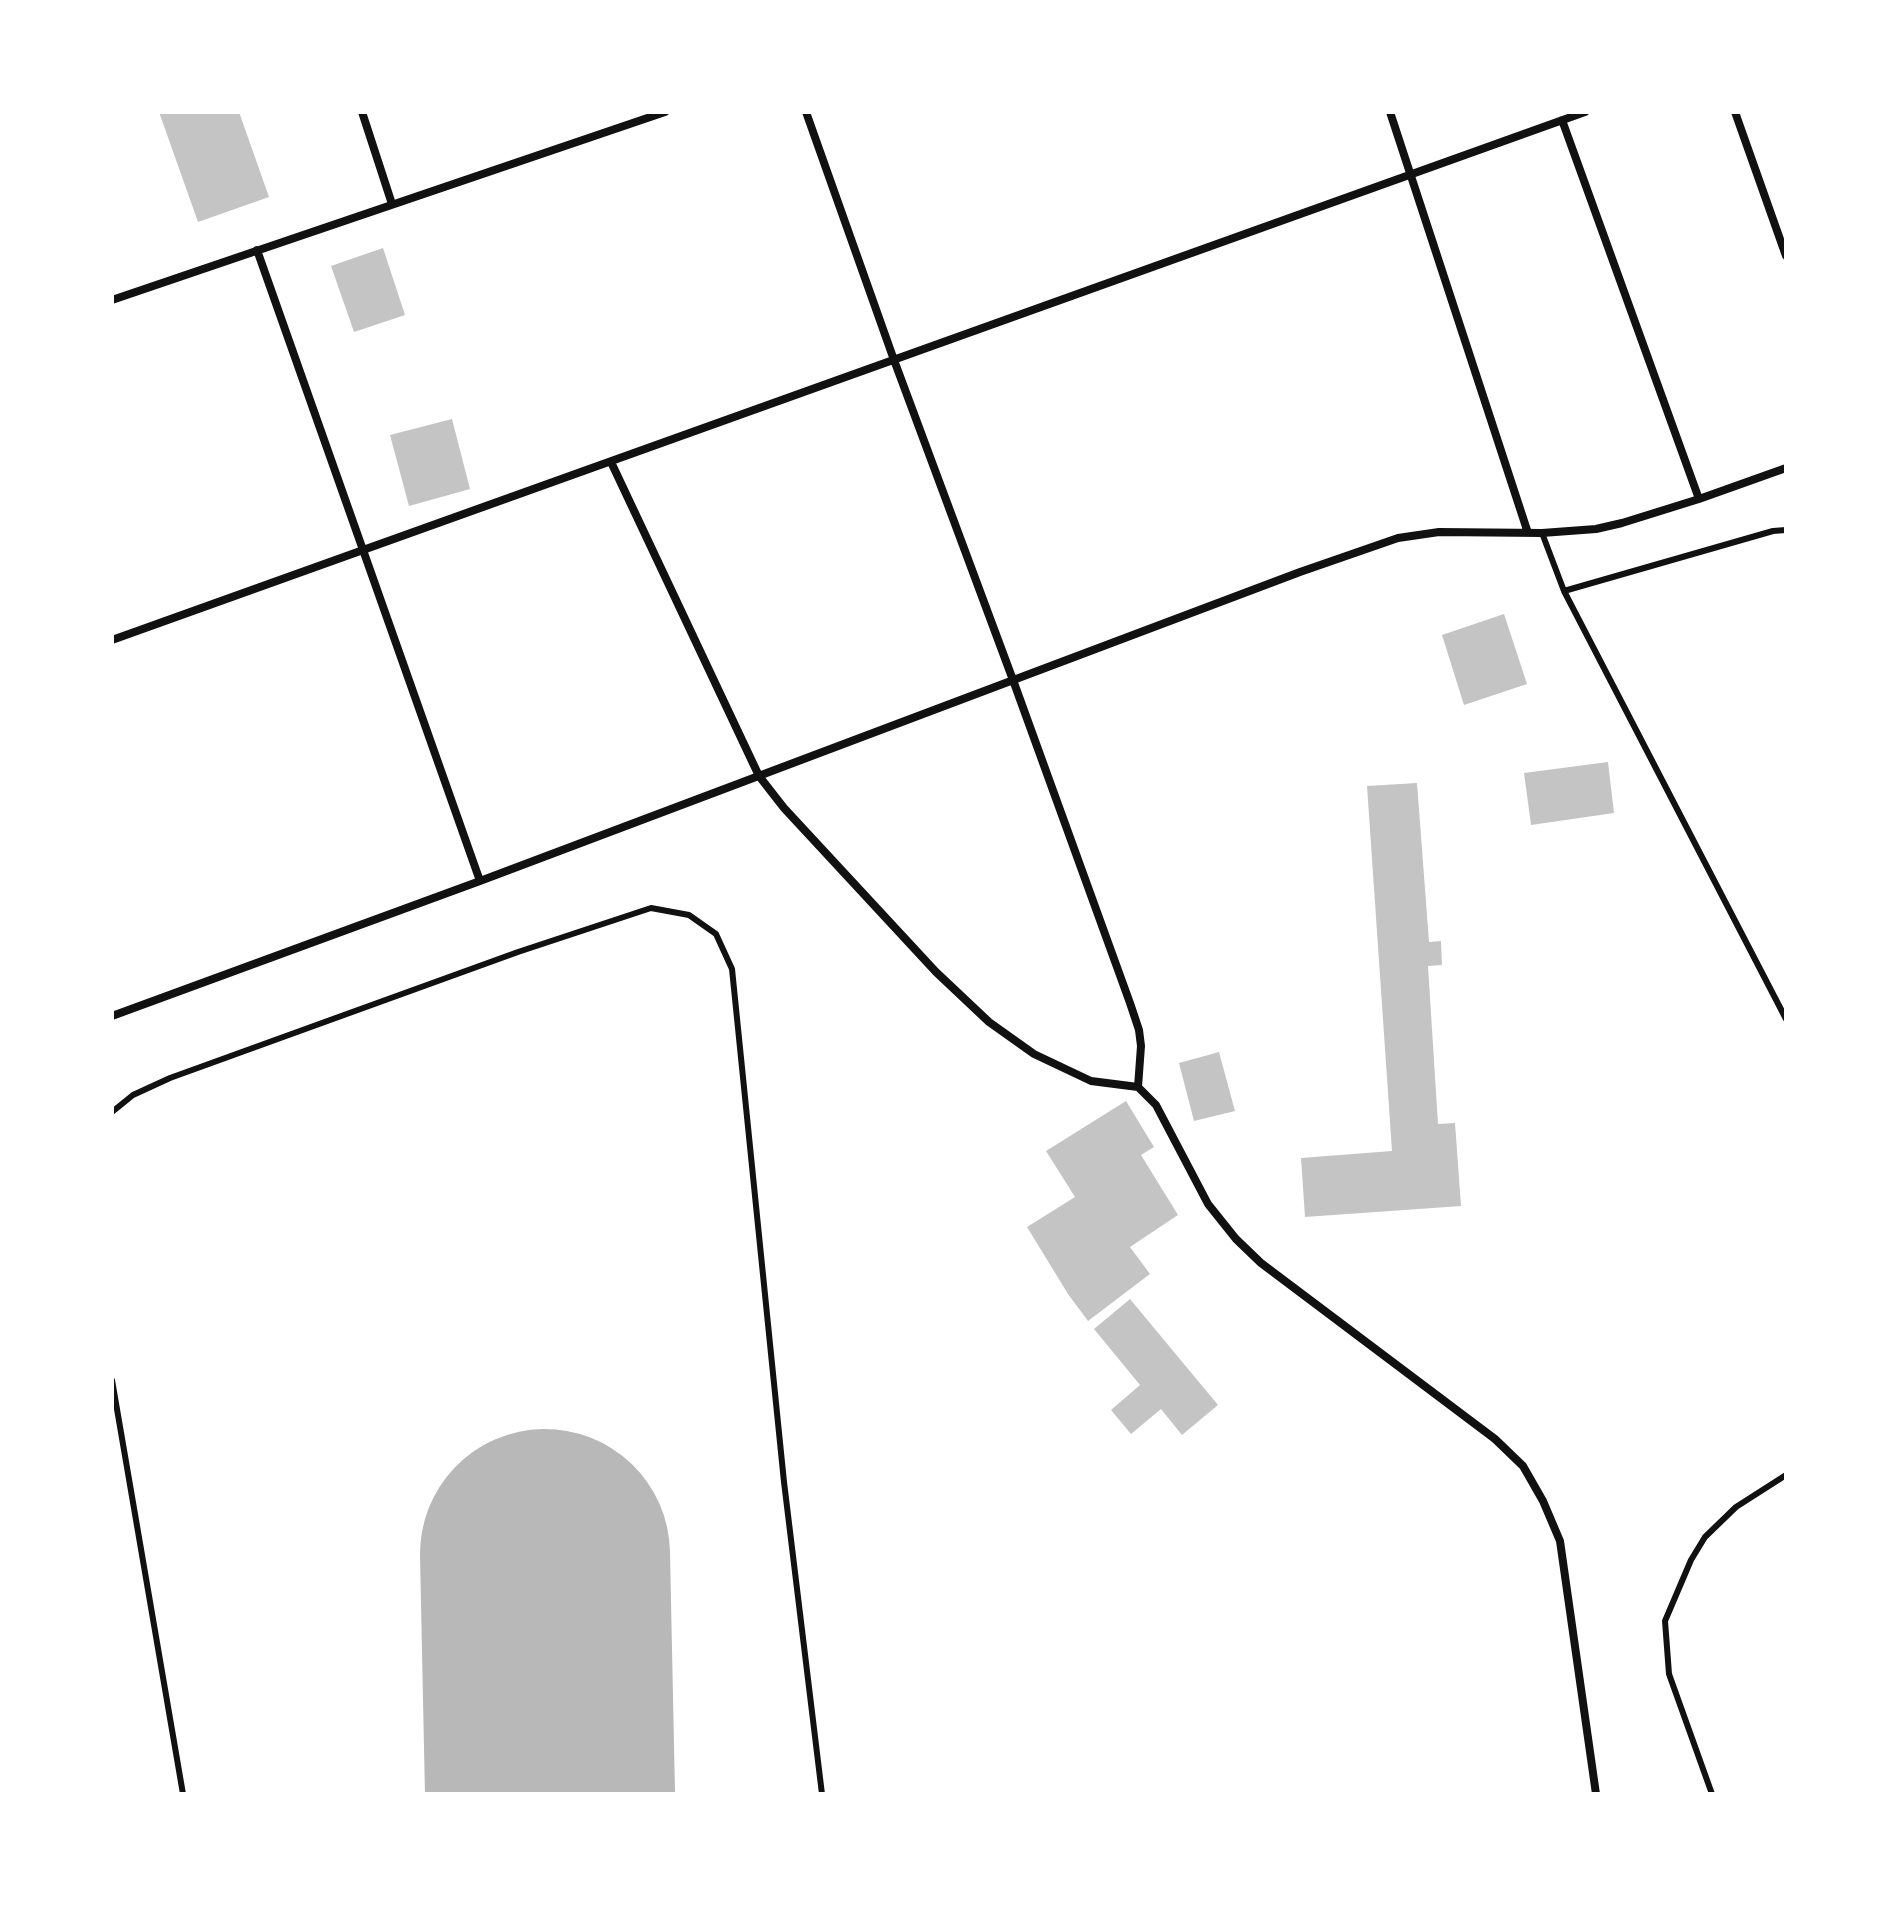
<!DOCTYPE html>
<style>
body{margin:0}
#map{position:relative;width:1898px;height:1906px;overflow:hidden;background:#fff;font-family:Roboto,sans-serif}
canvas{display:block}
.frame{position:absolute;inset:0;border:114px solid #fff;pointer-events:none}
</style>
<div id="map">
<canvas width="1898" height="1906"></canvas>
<div class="frame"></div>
</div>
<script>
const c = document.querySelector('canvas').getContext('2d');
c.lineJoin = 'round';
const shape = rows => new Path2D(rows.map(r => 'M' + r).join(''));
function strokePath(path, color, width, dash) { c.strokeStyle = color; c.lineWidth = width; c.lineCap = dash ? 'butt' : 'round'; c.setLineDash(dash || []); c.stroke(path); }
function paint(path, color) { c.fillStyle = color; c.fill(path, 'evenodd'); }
const runway = shape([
 [545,1554,550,1794]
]);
const building = shape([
 [159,112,239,112,269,197,198,222],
 [383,248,405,315,354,332,331,266],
 [452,419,470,489,409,506,390,435],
 [1504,614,1527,684,1464,705,1442,635],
 [1608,762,1614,813,1531,825,1524,773],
 [1417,783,1429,942,1441,941,1442,965,1428,966,1438,1124,1455,1123,1461,1206,1305,1217,1301,1158,1392,1151,1367,786],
 [1219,1052,1235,1111,1194,1121,1179,1063],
 [1126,1101,1154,1147,1141,1155,1178,1215,1130,1247,1150,1274,1088,1321,1068,1294,1027,1227,1075,1197,1046,1151],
 [1130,1299,1218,1405,1182,1435,1161,1409,1131,1434,1111,1410,1140,1385,1094,1329]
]);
const service = shape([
 [1542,533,1564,591,1786,1019],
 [1564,591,1773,531,1786,530],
 [112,1112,133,1095,170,1078,518,952,651,908,689,915,716,934,732,969,784,1482,822,1794],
 [112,1380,183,1794],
 [1712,1794,1669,1674,1665,1621,1691,1560,1705,1537,1736,1507,1786,1475]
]);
const minor = shape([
 [362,112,392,204],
 [806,112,894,360,1013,680,1130,1003,1139,1030,1141,1046,1138,1087],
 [1390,112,1528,533],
 [1735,112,1786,256],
 [1562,120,1699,499],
 [257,250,480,881],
 [112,300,665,112],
 [611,462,759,776,784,808,936,972,989,1022,1034,1054,1091,1081,1138,1087],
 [112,640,1585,112],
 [112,1016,480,881,1300,572,1398,538,1439,532,1542,533,1596,529,1622,523,1699,499,1786,468],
 [1138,1087,1156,1105,1208,1204,1236,1239,1261,1263,1495,1439,1523,1466,1543,1501,1560,1541,1596,1794]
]);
strokePath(runway, '#b8b8b8', 250);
paint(building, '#c4c4c4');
strokePath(service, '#111', 6);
strokePath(minor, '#111', 8);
</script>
